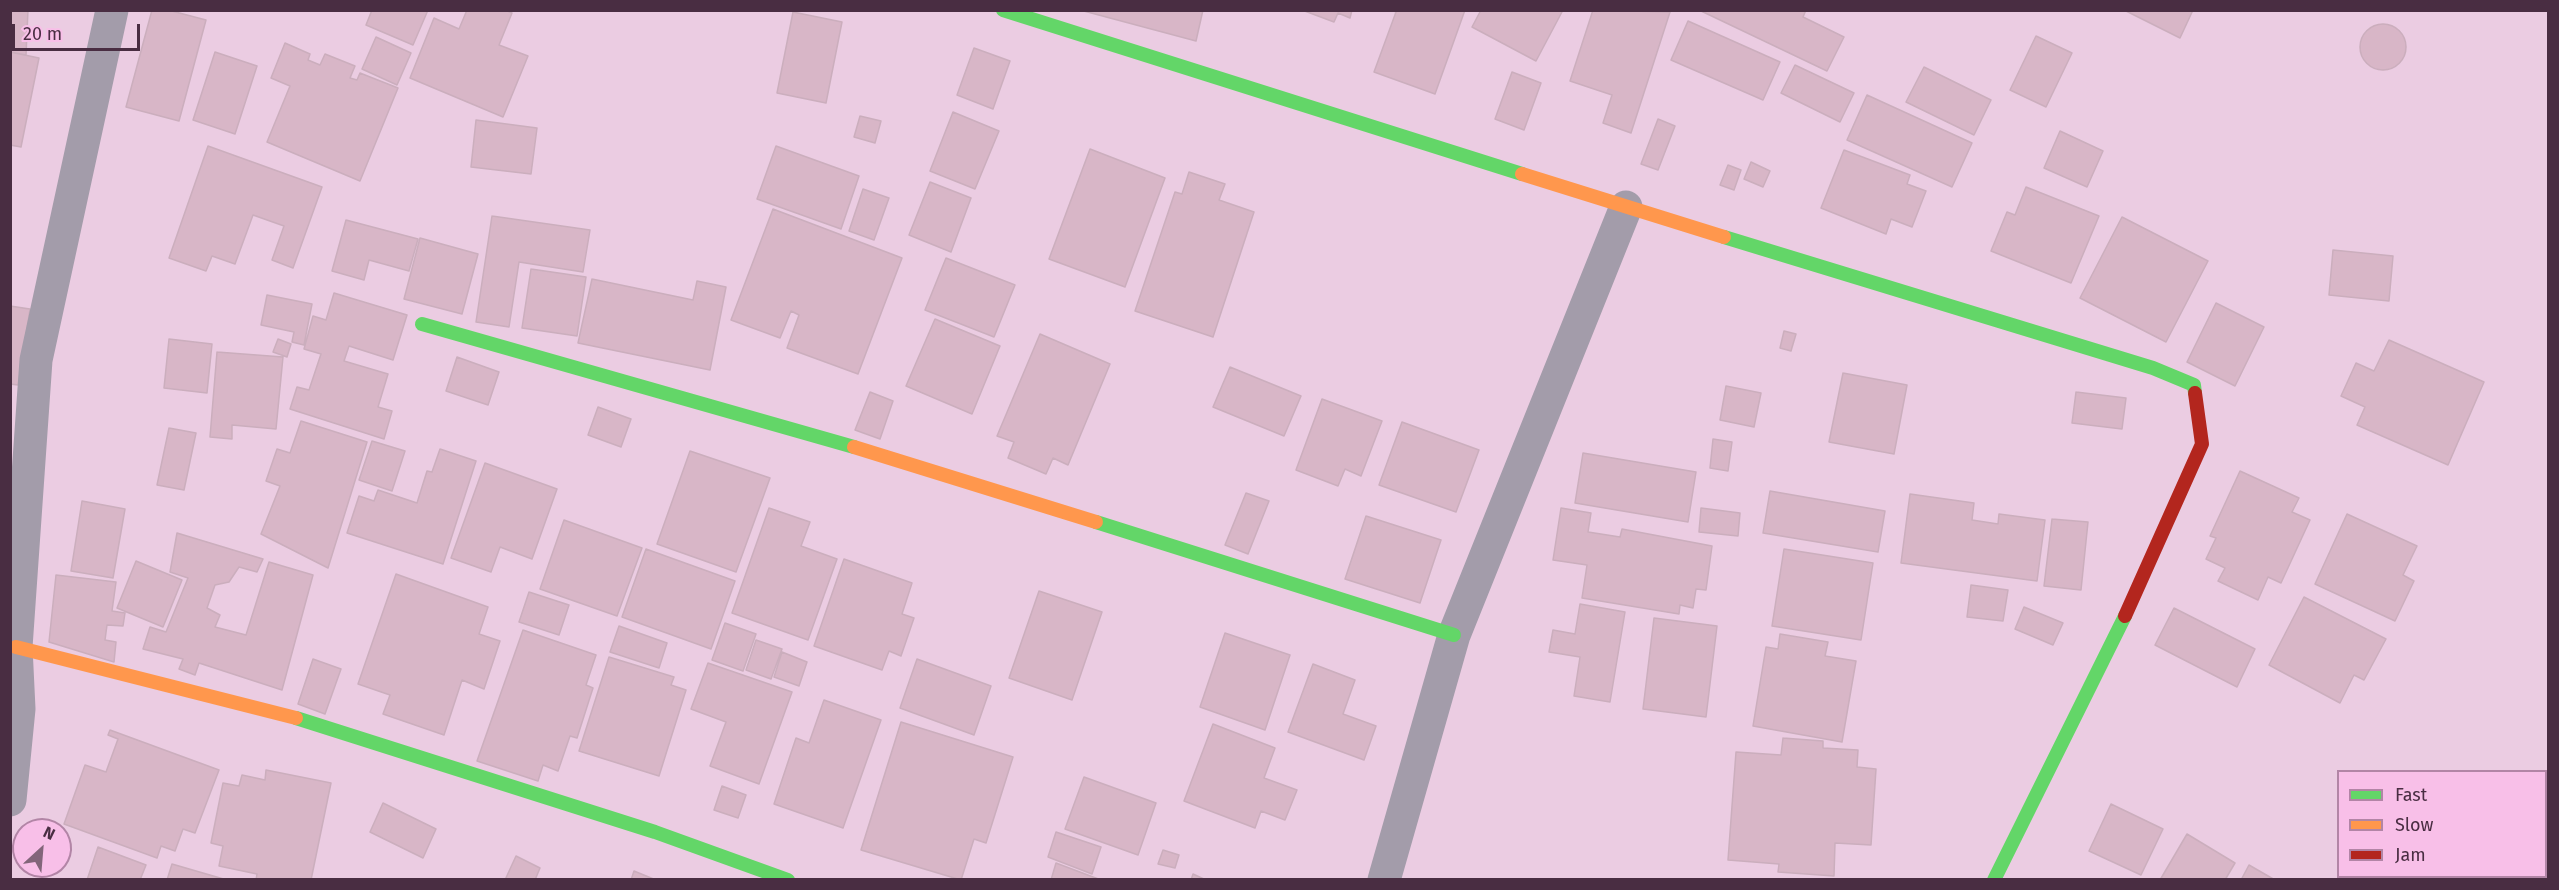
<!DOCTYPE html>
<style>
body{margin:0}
#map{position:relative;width:2559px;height:890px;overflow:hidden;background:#ebcce2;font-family:"Fira Sans",sans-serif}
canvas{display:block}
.frame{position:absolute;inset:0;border:12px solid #492d42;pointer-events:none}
.legend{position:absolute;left:2337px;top:770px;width:210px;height:108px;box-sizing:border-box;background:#f8bfe8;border:2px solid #b285a6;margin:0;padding:8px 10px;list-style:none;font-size:18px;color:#492d42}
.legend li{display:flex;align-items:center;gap:12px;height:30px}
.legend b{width:30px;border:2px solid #b285a6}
.north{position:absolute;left:12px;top:818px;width:60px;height:60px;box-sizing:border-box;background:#f8bfe8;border:2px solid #b285a6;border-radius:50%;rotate:26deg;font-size:16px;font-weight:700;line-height:24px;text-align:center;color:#492d42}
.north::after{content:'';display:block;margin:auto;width:21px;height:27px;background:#82657a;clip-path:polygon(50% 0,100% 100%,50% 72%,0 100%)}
.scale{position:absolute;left:12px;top:24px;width:128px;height:27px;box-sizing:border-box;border:3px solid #492d42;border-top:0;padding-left:8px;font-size:18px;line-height:21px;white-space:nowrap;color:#492d42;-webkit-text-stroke:4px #f8bfe8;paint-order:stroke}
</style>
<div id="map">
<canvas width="2559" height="890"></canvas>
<div class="frame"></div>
<ul class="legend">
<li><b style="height:8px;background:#63d668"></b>Fast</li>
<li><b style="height:8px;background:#ff974d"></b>Slow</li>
<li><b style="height:8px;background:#b3261e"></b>Jam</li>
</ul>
<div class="north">N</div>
<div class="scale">20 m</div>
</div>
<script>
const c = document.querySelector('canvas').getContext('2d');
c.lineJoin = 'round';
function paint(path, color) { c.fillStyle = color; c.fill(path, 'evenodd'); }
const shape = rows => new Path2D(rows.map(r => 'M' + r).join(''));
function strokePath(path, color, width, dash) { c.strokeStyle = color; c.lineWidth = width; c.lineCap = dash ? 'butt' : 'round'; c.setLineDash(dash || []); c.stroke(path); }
const building = shape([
 [10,10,28,10,26,55,10,52,10,10],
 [152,10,168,10,206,20,179,121,126,107,152,10],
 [372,10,428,10,413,45,366,25,372,10],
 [467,10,505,10,512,13,499,45,528,56,503,117,410,78,434,18,459,29,467,10],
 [1080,10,1203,10,1196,41,1080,10],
 [1302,10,1352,10,1350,18,1338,13,1334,22,1302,10],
 [1392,10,1465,10,1435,94,1374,72,1396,12,1392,10],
 [1481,10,1563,10,1536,61,1472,27,1481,10],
 [1593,10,1670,12,1631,133,1603,123,1612,95,1570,81,1593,10],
 [1699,10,1806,10,1803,17,1844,37,1827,71,1699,10],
 [2124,10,2193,10,2180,38,2124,10],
 [793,12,842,22,826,103,777,93,793,12],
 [1688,21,1780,62,1763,100,1671,60,1688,21],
 '2360 47a23 23 0 1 1 46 0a23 23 0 1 1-46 0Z',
 [2036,36,2072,53,2046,107,2010,90,2036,36],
 [376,37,411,53,397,85,362,69,376,37],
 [285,43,310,54,308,60,320,65,325,54,355,66,350,78,357,80,360,73,398,88,360,181,267,142,290,86,271,78,285,43],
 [974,48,1010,61,993,109,957,95,974,48],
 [10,52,39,58,21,147,10,145,10,52],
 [215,52,257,66,235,134,193,120,215,52],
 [1795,65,1854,93,1840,122,1781,93,1795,65],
 [1924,67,1991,100,1974,135,1906,102,1924,67],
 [1512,72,1541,83,1524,130,1495,119,1512,72],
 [1867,95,1972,143,1952,187,1847,140,1867,95],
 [953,112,999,131,975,189,930,171,953,112],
 [860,116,881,121,875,143,854,137,860,116],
 [1658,119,1675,126,1658,170,1641,164,1658,119],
 [476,120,537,128,531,174,471,167,476,120],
 [2060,131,2103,151,2087,187,2044,168,2060,131],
 [208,146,322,187,293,268,272,260,284,226,253,215,235,264,212,256,206,271,169,258,208,146],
 [776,146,859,176,841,229,757,199,776,146],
 [1090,149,1165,178,1125,287,1049,259,1090,149],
 [1844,150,1910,175,1907,184,1926,191,1912,227,1891,219,1886,234,1821,208,1844,150],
 [1751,162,1770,171,1763,187,1744,179,1751,162],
 [1728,165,1741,170,1734,190,1720,185,1728,165],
 [1189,172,1225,184,1219,200,1254,212,1213,337,1135,311,1175,192,1182,194,1189,172],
 [930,182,971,198,951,252,909,235,930,182],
 [2026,187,2099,216,2071,283,1991,251,2007,212,2015,215,2026,187],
 [863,189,889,198,874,240,849,231,863,189],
 [773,209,902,258,858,374,787,348,799,315,791,311,780,338,731,320,773,209],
 [492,216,590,230,583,272,519,262,509,327,476,322,492,216],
 [2122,217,2208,261,2166,342,2080,298,2122,217],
 [346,220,418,239,409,271,369,260,364,280,332,271,346,220],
 [420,238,478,254,462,314,404,299,420,238],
 [2333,250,2393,256,2389,301,2329,295,2333,250],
 [946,258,1015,285,994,337,925,310,946,258],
 [531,269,586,277,577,336,522,328,531,269],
 [592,279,693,300,697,281,726,287,710,370,578,343,592,279],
 [334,293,407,315,393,360,349,346,344,361,388,374,378,407,392,411,384,439,290,409,297,387,309,390,321,354,304,349,313,316,326,320,334,293],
 [267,295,312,304,304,345,292,342,294,332,261,325,267,295],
 [2216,303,2264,327,2235,386,2187,362,2216,303],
 [10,306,30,309,18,385,10,384,10,306],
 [935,319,1000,346,972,414,906,386,935,319],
 [1784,331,1796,334,1791,351,1780,348,1784,331],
 [1040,334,1110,364,1068,465,1053,458,1046,474,1008,458,1014,442,997,436,1040,334],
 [169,339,212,344,207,393,164,388,169,339],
 [278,339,291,344,287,357,273,352,278,339],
 [2389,340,2484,382,2448,465,2357,425,2365,407,2341,396,2356,363,2374,371,2389,340],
 [217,352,283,357,276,429,232,425,232,439,210,437,217,352],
 [457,357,499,372,488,405,446,391,457,357],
 [1230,367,1301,396,1284,436,1213,407,1230,367],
 [1843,373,1907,385,1894,454,1829,442,1843,373],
 [1726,386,1761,393,1754,427,1720,420,1726,386],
 [870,392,893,401,880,439,855,430,870,392],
 [2076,392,2126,398,2122,429,2072,423,2076,392],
 [1322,399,1382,421,1361,476,1345,469,1338,486,1296,470,1322,399],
 [598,407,631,419,621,447,588,435,598,407],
 [301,421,367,442,328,568,261,534,280,486,266,481,277,449,290,453,301,421],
 [1402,422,1479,450,1456,512,1379,485,1402,422],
 [169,428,196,433,184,490,157,485,169,428],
 [1713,439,1732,442,1728,471,1710,468,1713,439],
 [372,441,405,451,392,491,359,480,372,441],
 [440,449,476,461,443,564,347,533,359,496,374,501,378,490,417,503,427,471,432,472,440,449],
 [690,451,770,478,736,572,657,544,690,451],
 [1583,453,1696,472,1688,522,1575,503,1583,453],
 [485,463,557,489,532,559,500,547,491,572,451,558,485,463],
 [2240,471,2299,498,2292,512,2310,520,2281,583,2268,577,2258,600,2218,581,2225,568,2206,559,2216,538,2210,536,2240,471],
 [1770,491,1885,511,1878,552,1763,533,1770,491],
 [1246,493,1269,501,1248,554,1225,545,1246,493],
 [1910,494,1974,503,1972,520,1998,524,1999,514,2045,520,2037,581,1901,563,1910,494],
 [82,501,125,509,113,578,71,571,82,501],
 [769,508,810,522,801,546,837,559,808,640,732,613,769,508],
 [1561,508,1591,513,1588,532,1620,537,1622,529,1712,546,1706,590,1696,589,1693,608,1680,605,1679,614,1582,598,1587,565,1553,560,1561,508],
 [1701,508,1740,513,1738,536,1699,532,1701,508],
 [2347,514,2417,546,2403,575,2414,581,2395,621,2315,584,2347,514],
 [1366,516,1441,540,1420,603,1345,579,1366,516],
 [2052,519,2088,522,2081,590,2044,586,2052,519],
 [564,520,642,548,617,616,540,589,564,520],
 [177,533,263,559,257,572,239,567,229,582,215,585,207,608,220,615,215,627,246,635,269,562,313,575,282,690,199,663,195,675,179,669,183,659,143,649,150,627,166,632,188,578,170,572,177,533],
 [646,549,735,581,711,649,622,617,646,549],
 [1784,549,1873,563,1861,640,1772,626,1784,549],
 [844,559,912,583,902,614,914,618,901,656,889,651,882,670,814,646,844,559],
 [136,561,182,580,163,627,117,608,136,561],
 [396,574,488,607,479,634,500,641,484,689,462,680,444,735,383,714,390,695,358,684,396,574],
 [56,575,116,582,112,611,125,613,123,626,107,625,105,640,116,642,114,662,49,642,56,575],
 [1971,585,2008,590,2003,621,1967,617,1971,585],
 [1039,591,1102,612,1072,700,1009,678,1039,591],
 [529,592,569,605,559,635,519,622,529,592],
 [2304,597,2386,639,2364,680,2354,675,2340,703,2269,665,2304,597],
 [1580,604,1625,612,1610,702,1574,696,1580,657,1549,652,1553,630,1575,634,1580,604],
 [2024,607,2063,623,2053,645,2015,629,2024,607],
 [2174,608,2255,649,2237,687,2155,645,2174,608],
 [1654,618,1717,626,1706,717,1643,709,1654,618],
 [725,623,756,634,743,671,712,660,725,623],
 [619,626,667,643,659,668,610,652,619,626],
 [523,630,596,655,586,685,593,688,577,738,570,736,558,771,543,765,538,781,477,761,523,630],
 [1225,633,1290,655,1265,730,1200,707,1225,633],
 [1780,634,1828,642,1825,656,1856,661,1842,742,1753,726,1766,647,1778,649,1780,634],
 [756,640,782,649,771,679,746,670,756,640],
 [782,652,807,662,799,686,774,677,782,652],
 [609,657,674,677,671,685,686,690,659,776,579,751,609,657],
 [313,659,341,669,325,714,298,704,313,659],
 [917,659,991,686,974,735,900,708,917,659],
 [708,663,792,692,759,784,710,766,726,722,691,709,708,663],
 [1313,664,1355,680,1343,714,1376,726,1364,760,1288,732,1313,664],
 [824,700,881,720,843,828,774,804,796,738,809,743,824,700],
 [901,722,1013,757,986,843,974,839,961,880,861,850,901,722],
 [1213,724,1275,748,1264,778,1297,790,1285,820,1261,811,1255,828,1184,801,1213,724],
 [110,730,219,770,195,833,183,829,175,851,161,846,157,858,64,824,85,765,106,772,118,739,108,735,110,730],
 [1783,738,1823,741,1823,748,1858,750,1857,767,1876,769,1871,845,1835,843,1834,876,1778,872,1779,864,1728,860,1736,752,1781,755,1783,738],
 [266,770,331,783,311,880,256,880,257,874,219,866,223,846,211,843,223,783,239,786,242,775,265,780,266,770],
 [1084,777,1156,803,1138,855,1065,829,1084,777],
 [722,786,746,795,738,818,714,810,722,786],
 [383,803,436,829,423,858,370,832,383,803],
 [2111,804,2163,829,2141,875,2089,851,2111,804],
 [1056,832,1101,847,1092,874,1048,857,1056,832],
 [2187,834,2235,863,2225,880,2160,880,2187,834],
 [98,847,146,865,140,880,87,880,98,847],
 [1163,850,1179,855,1175,868,1158,864,1163,850],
 [516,856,540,868,535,880,505,880,516,856],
 [1056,863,1101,880,1051,880,1056,863],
 [172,864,227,880,167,880,172,864],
 [2249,865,2275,880,2241,880,2249,865],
 [634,871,656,880,631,880,634,871],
 [1193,874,1206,880,1191,880,1193,874]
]);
const street = shape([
 [10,800,19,709,16,647,36,360,112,10],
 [1384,880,1454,635,1626,207]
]);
const fast = shape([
 [1003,10,1522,174],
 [1724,237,2153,368,2194,385,2195,393],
 [422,324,854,447],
 [1096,522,1454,635],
 [296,718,655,832,788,880],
 [1994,880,2125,616]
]);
const slow = shape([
 [1522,174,1724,237],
 [854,447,1096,522],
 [16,647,296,718]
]);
const jam = shape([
 [2125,616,2202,444,2195,393]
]);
paint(building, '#d8b6c7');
strokePath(building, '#cbaebd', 1.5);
strokePath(street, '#a39caa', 33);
strokePath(fast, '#63d668', 14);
strokePath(slow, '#ff974d', 14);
strokePath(jam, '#b3261e', 14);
</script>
